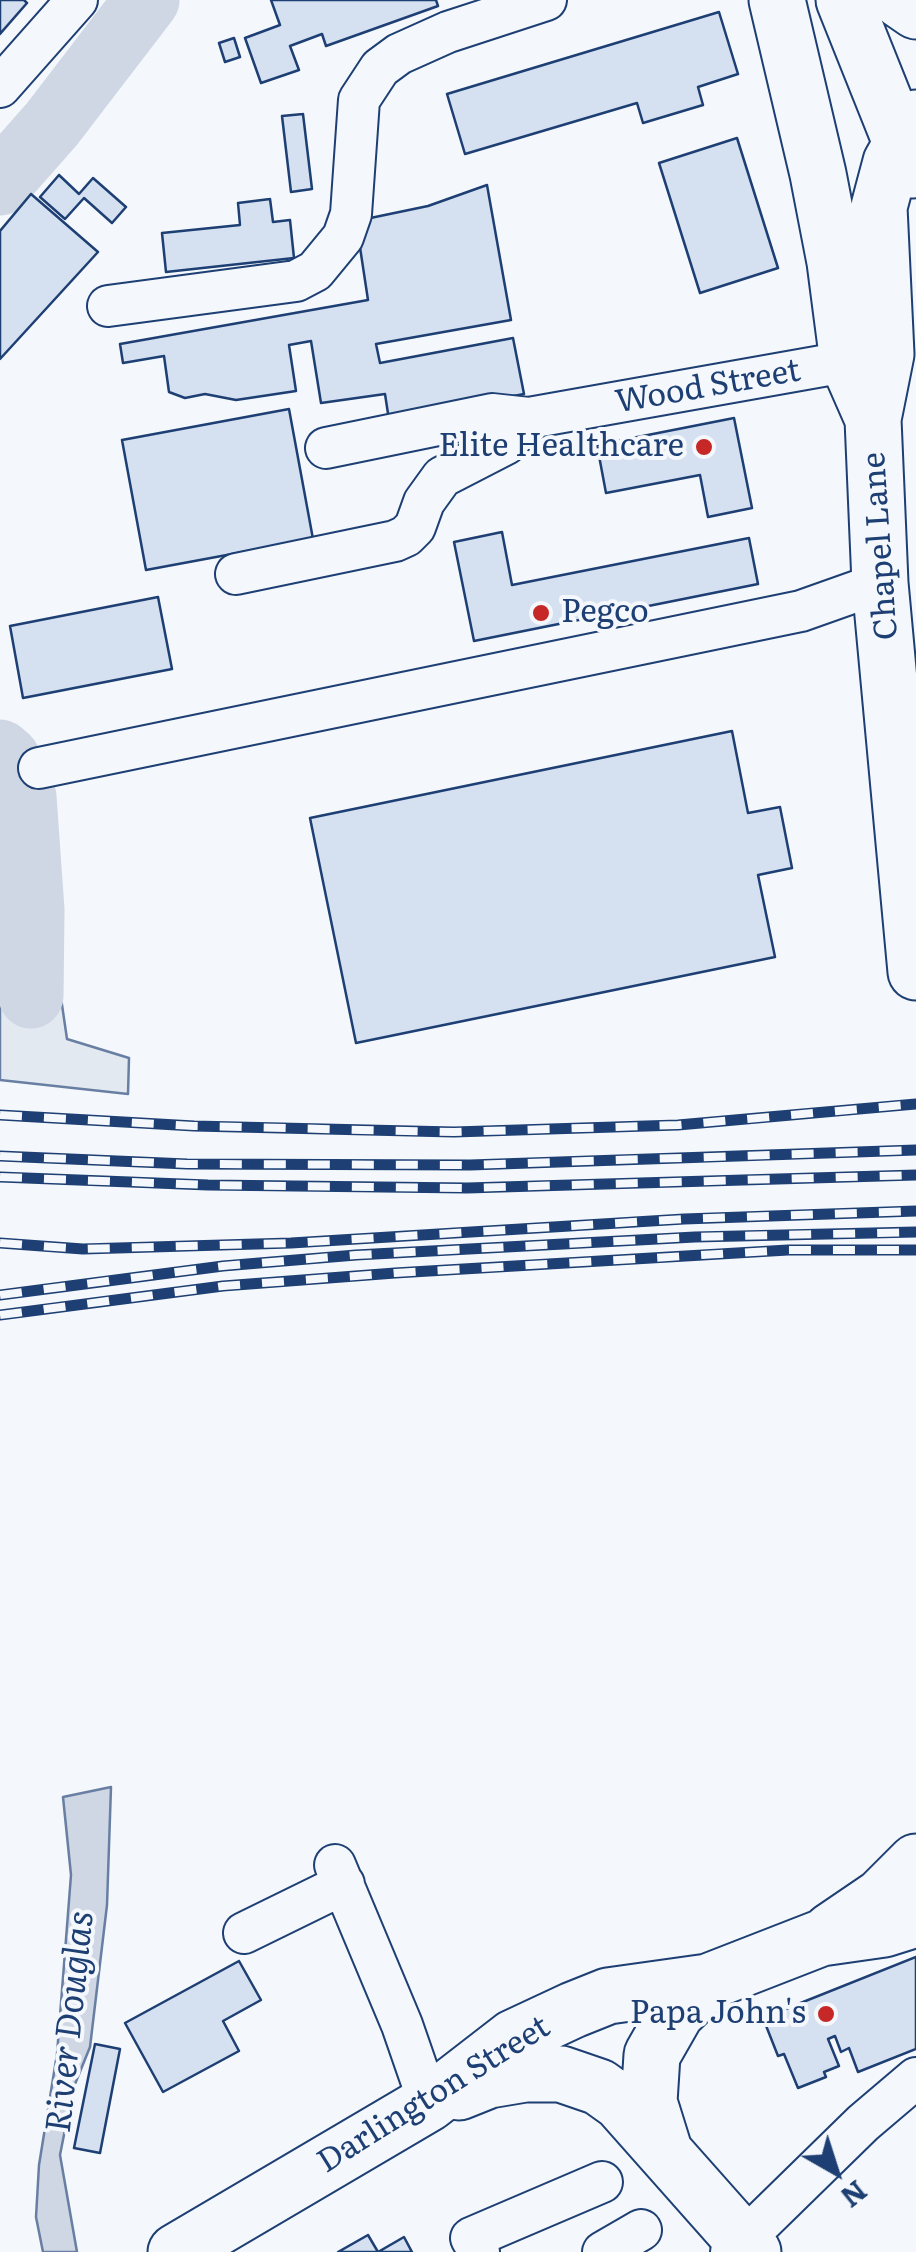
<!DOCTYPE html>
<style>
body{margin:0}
#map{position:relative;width:916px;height:2252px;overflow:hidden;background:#f4f7fb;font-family:Literata,serif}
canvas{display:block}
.north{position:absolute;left:786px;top:2122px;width:100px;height:100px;-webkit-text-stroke:8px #f4f7fb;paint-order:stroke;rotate:141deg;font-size:28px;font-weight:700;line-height:40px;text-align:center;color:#1d3f73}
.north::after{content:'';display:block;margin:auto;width:35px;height:45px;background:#1d3f73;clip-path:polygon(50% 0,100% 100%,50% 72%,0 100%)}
</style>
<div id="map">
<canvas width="916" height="2252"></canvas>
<div class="north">N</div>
</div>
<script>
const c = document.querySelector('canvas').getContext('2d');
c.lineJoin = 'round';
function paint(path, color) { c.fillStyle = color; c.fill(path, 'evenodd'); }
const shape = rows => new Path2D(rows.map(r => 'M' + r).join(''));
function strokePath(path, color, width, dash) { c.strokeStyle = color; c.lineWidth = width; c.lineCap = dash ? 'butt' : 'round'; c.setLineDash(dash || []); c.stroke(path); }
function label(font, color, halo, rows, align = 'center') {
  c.font = font + ' Literata,serif'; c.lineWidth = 8; c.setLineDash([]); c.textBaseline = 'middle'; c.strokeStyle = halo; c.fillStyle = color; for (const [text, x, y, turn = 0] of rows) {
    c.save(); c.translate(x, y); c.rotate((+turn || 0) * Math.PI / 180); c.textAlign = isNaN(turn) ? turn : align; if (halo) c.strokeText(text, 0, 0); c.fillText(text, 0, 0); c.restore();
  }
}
const green = shape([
 [0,822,37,834,67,1039,129,1058,128,1094,0,1080,0,822]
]);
const water = shape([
 [111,1787,107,1905,90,2047,73,2089,60,2155,77,2252,43,2252,36,2217,39,2165,57,2054,71,1875,63,1797,111,1787]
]);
const river = shape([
 [0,183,52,124,147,0],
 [0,752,8,759,24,797,32,910,31,996]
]);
const building = shape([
 [0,0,24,0,27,3,0,34,0,0],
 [271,0,436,0,438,6,326,46,322,34,290,46,299,70,261,83,245,38,280,25,271,0],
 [719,12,738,74,698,87,703,105,643,123,637,103,465,154,447,94,719,12],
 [234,38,240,57,225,62,219,43,234,38],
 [303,114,312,189,291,192,282,116,303,114],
 [737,138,778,268,700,293,659,163,737,138],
 [59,175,79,194,93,178,126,207,112,223,84,198,65,219,40,197,59,175],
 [487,185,511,320,376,344,380,363,513,338,524,394,389,420,385,394,321,403,311,341,289,345,296,391,236,400,205,394,185,398,169,392,164,356,123,363,120,344,368,300,356,221,428,206,487,185],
 [31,194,98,252,0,359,0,231,31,194],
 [270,199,273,222,290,220,294,258,166,272,162,233,240,225,238,203,270,199],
 [289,409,313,539,146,570,122,440,289,409],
 [734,418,752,508,708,517,700,475,606,493,597,445,734,418],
 [502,532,512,585,749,538,758,584,474,641,454,542,502,532],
 [158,597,172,669,23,698,10,626,158,597],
 [732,731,748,813,780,807,792,868,758,875,775,957,356,1043,310,818,732,731],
 [916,1957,916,2049,858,2072,849,2048,841,2052,835,2036,828,2039,839,2066,824,2072,826,2077,798,2088,784,2054,778,2056,763,2018,916,1957],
 [239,1961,261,2000,223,2021,239,2051,163,2092,125,2023,239,1961],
 [95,2044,120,2049,100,2153,74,2148,95,2044],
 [368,2235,378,2252,404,2237,412,2252,338,2252,368,2235]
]);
const minor = shape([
 [0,87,77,0],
 [108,306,296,281,315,271,343,237,351,214,359,100,380,68,399,54,448,32,546,0],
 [326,448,492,414,529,418,873,357],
 [236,574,395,541,406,536,415,527,424,502,442,477,506,444,529,418],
 [39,768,801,611,880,583],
 [335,1865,402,2025,429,2103],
 [244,1933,344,1884],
 [479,2252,471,2238,602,2182],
 [603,2252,641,2230],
 [731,2252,863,2123,916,2078]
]);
const highway = shape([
 [777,0,818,174,835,262,848,362,873,419],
 [844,0,912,170],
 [900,0,916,11],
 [916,118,891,162,879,207,886,354,873,419,880,583,916,972],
 [831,1931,881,1897,916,1862],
 [459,2092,489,2080,525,2074,561,2074,599,2087,620,2102,753,2252],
 [663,2147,649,2102,652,2055,676,2013,708,1982],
 [176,2252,429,2103,513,2038,573,2010,608,1996,708,1982,821,1938,884,1929,916,1919]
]);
const rail = shape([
 [0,1115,194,1126,454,1132,678,1125,916,1104],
 [0,1156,187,1164,470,1165,916,1150],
 [0,1177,208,1185,467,1188,916,1175],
 [0,1243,83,1249,291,1243,684,1219,916,1211],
 [0,1295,223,1266,356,1255,695,1237,916,1232],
 [0,1315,223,1286,395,1273,788,1250,916,1250]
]);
const markers = [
 [704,447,10,"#c62828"],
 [541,613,10,"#c62828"],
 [826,2014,10,"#c62828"]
];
const streetNames = [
 ["Wood Street",708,387,-10],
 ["Chapel Lane",881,546,-94],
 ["Darlington Street",434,2095,-32]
];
const poiNames = [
 ["Elite Healthcare",684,447],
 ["Pegco",561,613,"left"],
 ["Papa John's",806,2014]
];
const waterNames = [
 ["River Douglas",71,2022,-84]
];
paint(green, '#e3e9f0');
strokePath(green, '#687fa3', 2.5);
paint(water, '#cfd7e4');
strokePath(water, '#687fa3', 2.5);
strokePath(river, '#cfd7e4', 65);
paint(building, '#d5e0f0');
strokePath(building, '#1d3f73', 2.5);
strokePath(minor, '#1d3f73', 44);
strokePath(highway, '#1d3f73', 59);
strokePath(minor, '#f4f7fb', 40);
strokePath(highway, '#f4f7fb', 55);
strokePath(rail, '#1d3f73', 11);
strokePath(rail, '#f4f7fb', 8, [22]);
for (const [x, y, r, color] of markers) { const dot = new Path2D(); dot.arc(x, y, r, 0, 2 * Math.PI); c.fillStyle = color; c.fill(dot); strokePath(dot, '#f4f7fb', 4); }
label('32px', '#1d3f73', '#f4f7fb', streetNames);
label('32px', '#1d3f73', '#f4f7fb', poiNames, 'right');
label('italic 35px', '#1d3f73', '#f4f7fb', waterNames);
</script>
